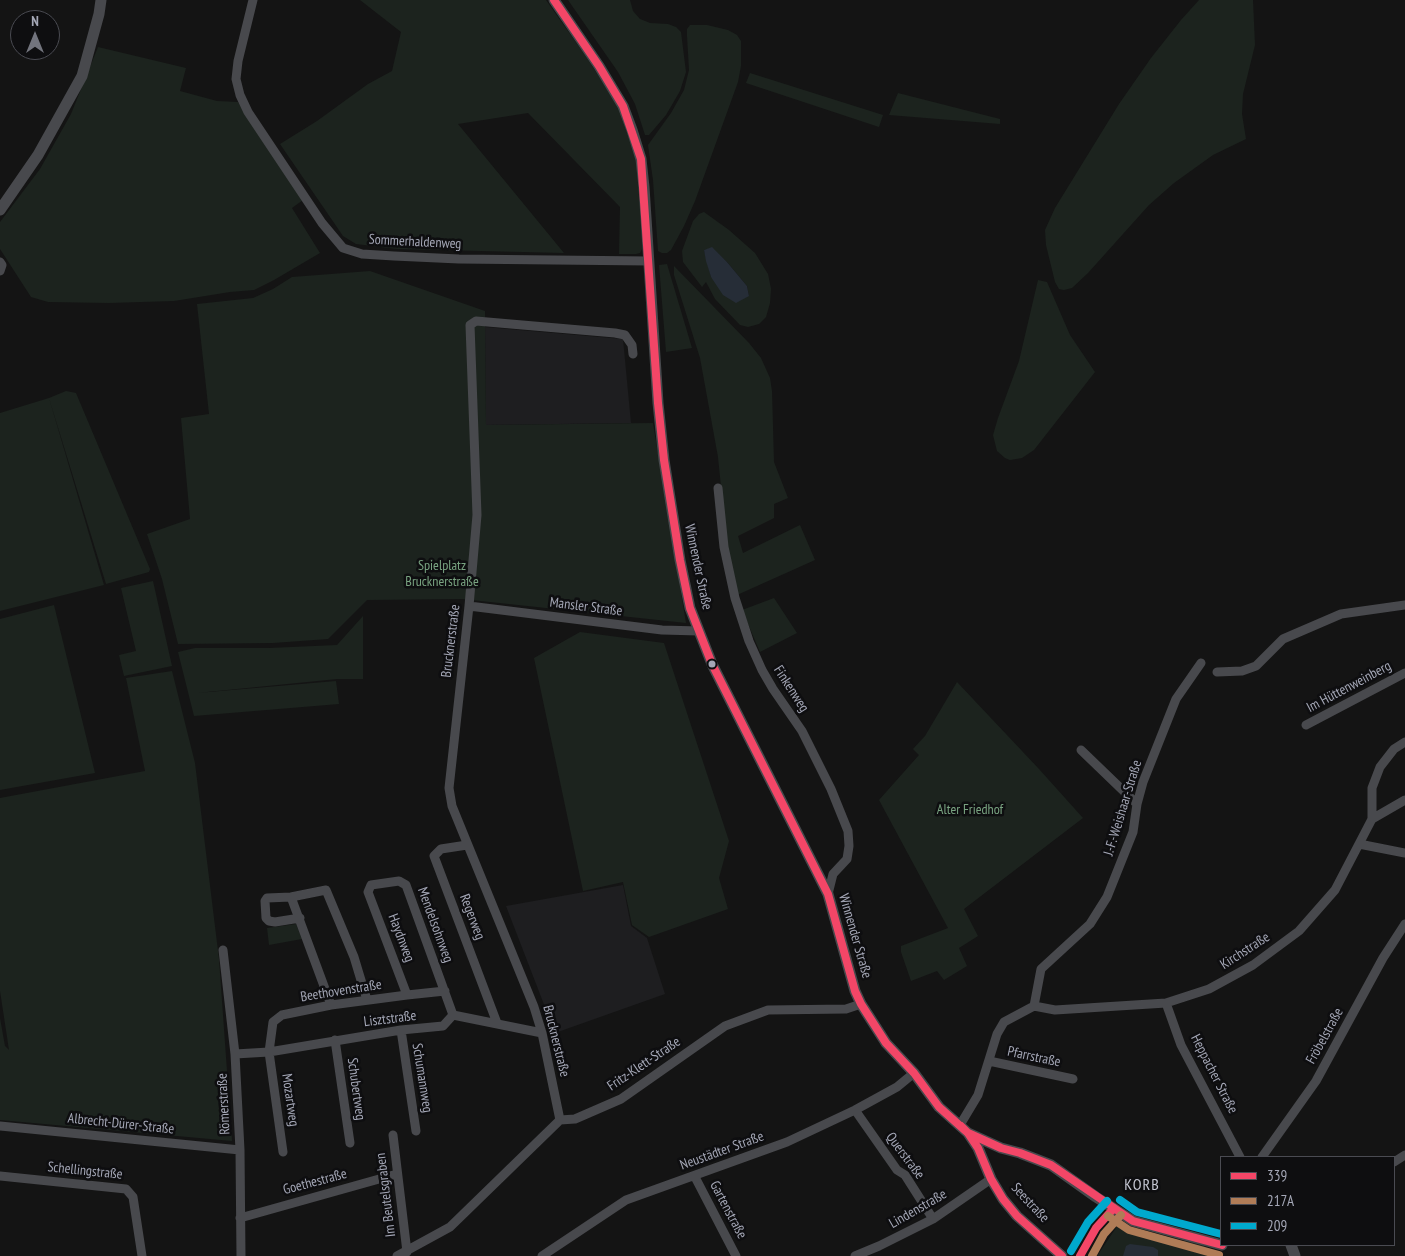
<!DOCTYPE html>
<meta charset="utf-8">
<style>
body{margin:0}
#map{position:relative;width:1405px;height:1256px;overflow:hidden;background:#141414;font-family:"PT Sans Narrow",sans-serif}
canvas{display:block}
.legend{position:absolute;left:1220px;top:1156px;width:175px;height:90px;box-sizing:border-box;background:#0e0e10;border:1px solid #4a4b52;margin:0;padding:6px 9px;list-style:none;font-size:15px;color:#a4a7b6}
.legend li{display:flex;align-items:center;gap:10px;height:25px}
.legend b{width:25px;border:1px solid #4a4b52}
.north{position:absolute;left:10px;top:10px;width:50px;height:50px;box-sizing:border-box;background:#0e0e10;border:1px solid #4a4b52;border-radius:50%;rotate:0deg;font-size:14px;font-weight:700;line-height:20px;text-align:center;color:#a4a7b6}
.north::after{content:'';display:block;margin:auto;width:18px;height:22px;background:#72747d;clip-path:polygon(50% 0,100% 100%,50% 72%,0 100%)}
</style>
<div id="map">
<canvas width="1405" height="1256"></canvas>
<ul class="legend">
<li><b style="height:6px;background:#f34667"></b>339</li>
<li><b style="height:6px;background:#b07c57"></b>217A</li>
<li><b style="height:6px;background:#00a9ce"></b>209</li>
</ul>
<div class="north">N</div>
</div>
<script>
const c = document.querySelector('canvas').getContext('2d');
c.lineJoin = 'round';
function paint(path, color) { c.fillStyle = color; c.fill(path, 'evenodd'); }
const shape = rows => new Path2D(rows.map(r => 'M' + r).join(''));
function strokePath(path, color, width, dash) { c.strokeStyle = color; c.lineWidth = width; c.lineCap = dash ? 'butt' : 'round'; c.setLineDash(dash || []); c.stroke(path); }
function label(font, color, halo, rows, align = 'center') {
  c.font = font + ' "PT Sans Narrow",sans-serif'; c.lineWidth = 5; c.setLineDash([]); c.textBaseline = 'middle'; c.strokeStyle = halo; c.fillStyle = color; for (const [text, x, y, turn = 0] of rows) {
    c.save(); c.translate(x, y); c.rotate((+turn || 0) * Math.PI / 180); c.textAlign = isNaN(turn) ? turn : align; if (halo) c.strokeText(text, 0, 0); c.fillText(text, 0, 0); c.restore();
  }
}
const built = shape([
 [485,327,623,339,631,423,486,425],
 [623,885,631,926,647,938,665,994,555,1033,506,906]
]);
const green = shape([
 [360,0,546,0,585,55,620,109,636,159,639,179,643,240,642,249,640,253,636,254,619,254,620,207,528,113,458,124,564,253,397,249,356,244,343,236,280,144,317,121,368,84,392,71,401,32],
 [568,0,630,0,633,11,640,19,650,23,668,24,676,27,681,32,686,72,680,91,666,115,649,135,645,135,635,104,618,72],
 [1199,0,1253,0,1255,45,1243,94,1242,114,1246,139,1213,155,1174,183,1149,205,1088,273,1072,288,1064,290,1059,289,1055,282,1046,245,1045,230,1055,208,1119,104,1151,58,1181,20],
 [690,25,707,25,728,30,737,35,741,41,741,66,738,82,695,201,684,226,671,250,667,253,662,253,658,251,653,180,648,145,671,113,684,90,689,70,687,36,687,29],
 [98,47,186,68,180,91,217,101,238,102,303,200,292,208,320,253,274,280,254,290,230,292,174,301,109,303,48,302,31,297,0,249,0,222,40,169,71,114],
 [750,73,883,115,879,127,746,83],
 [898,93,1000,119,1000,124,889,115],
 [704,212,729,230,755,253,768,274,771,289,770,303,766,317,759,324,748,327,740,325,715,299,706,282,702,287,683,262,682,251,693,221,699,214],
 [712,248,727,262,747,286,749,296,711,277,704,250],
 [667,264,692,348,666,352,659,265],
 [674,266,749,343,761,358,770,378,772,391,774,462,788,498,774,504,774,518,738,536,743,553,800,525,815,560,737,595,727,546,718,457,700,358,674,275],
 [370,271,485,311,486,425,653,423,686,623,462,599,367,600,328,639,273,643,178,644,162,579,147,534,190,519,181,418,209,414,197,304,253,298,273,289,292,277],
 [1038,280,1047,282,1070,335,1095,372,1034,450,1022,458,1010,460,1005,458,997,451,993,435,998,418,1019,361],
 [66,391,76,393,150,569,149,572,106,584,49,398],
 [49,398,104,585,0,611,0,413],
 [153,581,172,666,124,676,119,655,136,651,121,588],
 [774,598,797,633,760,652,742,610],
 [54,605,95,773,0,790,0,619],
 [363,616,363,679,337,679,197,693,336,681,339,704,194,716,178,652,195,648,269,648,337,645],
 [580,632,664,643,729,841,719,878,728,909,649,937,632,925,623,882,583,891,534,658],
 [172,671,195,763,219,959,232,1141,0,1120,0,1018,5,1046,9,1050,0,991,0,798,145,771,126,678],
 [957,682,1039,769,1083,818,964,909,978,936,959,948,967,966,944,980,937,971,911,981,901,952,901,946,948,928,879,800,919,755,913,749,925,736],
 [296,924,302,939,269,945,267,928],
 [1120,1222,1164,1239,1183,1242,1184,1239,1203,1245,1208,1249,1210,1256,1097,1256]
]);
const water = shape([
 [712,247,727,262,747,286,749,296,736,303,723,295,711,277,706,261,704,250],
 [1130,1244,1153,1247,1158,1250,1158,1256,1123,1256,1126,1246]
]);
const minor = shape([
 [253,0,238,61,236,79,240,95,248,112,322,223,343,248,362,254,394,256,459,259,649,261],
 [0,262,2,265,0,271],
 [718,488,724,547,735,598,749,641,762,670,773,689,802,731,831,789,848,831,849,846,847,859,833,874,828,894],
 [469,606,662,630,699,631],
 [1217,672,1242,671,1256,666,1283,639,1341,614,1405,605],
 [1306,725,1405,673],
 [1081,750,1137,804],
 [1372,819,1372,788,1380,767,1394,749,1405,742],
 [1359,844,1405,853],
 [467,845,441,849,434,856,497,1023],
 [291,897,331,1005],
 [300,918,275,922,269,921,266,918,265,901,267,898,291,897,326,890,354,957,367,1000],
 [223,950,235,1054,240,1150,241,1256],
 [407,995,368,892,371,885,399,881,406,885,453,1015],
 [1166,1003,1181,1045,1240,1157],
 [1034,1006,1055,1010,1166,1003,1209,989,1253,965,1299,931,1335,890,1372,819,1405,800],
 [1034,1006,1041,969,1090,924,1107,897,1133,832,1137,804,1143,782,1176,699,1201,663],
 [453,1015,542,1033],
 [401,1030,416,1131],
 [335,1040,350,1143],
 [235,1054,269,1052,401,1030,443,1026,453,1015],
 [989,1061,1073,1079],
 [855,1110,897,1170,905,1175,933,1219],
 [560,1120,542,1033,534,1007,452,806,449,788,469,606,477,515,470,325,476,321,615,333,625,335,632,345,633,354],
 [960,1125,978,1095,997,1034,1004,1022,1034,1006],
 [0,1126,240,1150],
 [393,1135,407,1252],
 [283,1152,269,1052,273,1022,282,1015,331,1005,407,995,445,991],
 [1262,1157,1316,1081,1383,958,1405,924],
 [1394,1162,1405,1155],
 [0,1176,126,1189,133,1197,142,1256],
 [695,1177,736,1256],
 [240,1218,397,1174],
 [397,1256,450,1227,560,1120,575,1119,621,1099,725,1026,768,1010,846,1009,861,1004],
 [542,1256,626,1200,787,1142,855,1110,897,1087,914,1073],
 [855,1256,879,1246,933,1219,991,1179]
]);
const tertiary = shape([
 [554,0,599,66,623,106,632,130,641,159,644,187,658,403,664,460,680,560,690,608,712,664,828,894,855,991,861,1004,886,1043,914,1073,939,1107,968,1133,1001,1148,1020,1153,1051,1165,1096,1197,1133,1221,1222,1245],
 [0,210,38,155,82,76,99,14,101,0],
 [968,1133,978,1148,991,1179,1003,1199,1017,1216,1062,1256],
 [1291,1245,1295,1256]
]);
const bus1 = shape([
 [554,0,599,66,623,106,641,159,658,403,664,460,680,560,690,608,712,664,828,894,855,991,861,1004,886,1043,914,1073,939,1107,968,1133,1001,1148,1020,1153,1051,1165,1133,1221,1222,1245],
 [961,1126,968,1133,978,1148,991,1179,1003,1199,1017,1216,1062,1256],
 [1080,1256,1096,1228,1114,1208]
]);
const bus2 = shape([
 [1108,1216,1129,1230,1219,1255],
 [1092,1256,1104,1234,1121,1215]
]);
const bus3 = shape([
 [1120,1200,1137,1212,1221,1234],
 [1071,1251,1088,1222,1107,1201]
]);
const markers = [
 [712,664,4.5,"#a4a7b6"]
];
const streetNames = [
 ["Sommerhaldenweg",415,242,3],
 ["Winnender Straße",698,567,78],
 ["Mansler Straße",586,607,7],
 ["Brucknerstraße",451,641,-83],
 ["Im Hüttenweinberg",1349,687,-28],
 ["Finkenweg",791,689,57],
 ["J.-F.-Weishaar-Straße",1123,808,-73],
 ["Regerweg",472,917,69],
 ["Mendelsohnweg",435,925,70],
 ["Winnender Straße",855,936,74],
 ["Haydnweg",401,938,69],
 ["Kirchstraße",1245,951,-33],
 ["Beethovenstraße",341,991,-9],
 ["Lisztstraße",390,1019,-7],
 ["Fröbelstraße",1325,1036,-61],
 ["Brucknerstraße",556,1041,76],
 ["Pfarrstraße",1034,1057,12],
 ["Fritz-Klett-Straße",644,1064,-34],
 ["Heppacher Straße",1214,1074,63],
 ["Schumannweg",422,1078,81],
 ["Schubertweg",356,1089,82],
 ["Mozartweg",290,1100,82],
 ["Römerstraße",224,1104,-93],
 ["Albrecht-Dürer-Straße",121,1124,6],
 ["Neustädter Straße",722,1151,-20],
 ["Querstraße",905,1156,53],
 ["Schellingstraße",85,1171,6],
 ["Goethestraße",315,1182,-15],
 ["Im Beutelsgraben",386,1195,-97],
 ["Seestraße",1030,1203,47],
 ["Lindenstraße",918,1209,-30],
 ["Gartenstraße",728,1210,62]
];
const parkNames = [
 ["Spielplatz",442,566],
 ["Brucknerstraße",442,582],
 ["Alter Friedhof",970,810]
];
const quarterNames = [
 ["KORB",1142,1185]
];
paint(built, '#1e1e20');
paint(green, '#1c231e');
paint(water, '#262d37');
strokePath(minor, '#48494d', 9);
strokePath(tertiary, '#48494d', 11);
strokePath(bus1, '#f34667', 8);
strokePath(bus2, '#b07c57', 8);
strokePath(bus3, '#00a9ce', 8);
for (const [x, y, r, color] of markers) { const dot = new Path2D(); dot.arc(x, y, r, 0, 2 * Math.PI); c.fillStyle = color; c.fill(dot); strokePath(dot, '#0e0e10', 2); }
label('14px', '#a4a7b6', '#0e0e10', streetNames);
label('14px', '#79a381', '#0e0e10', parkNames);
c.letterSpacing = '1px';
label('16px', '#c5c7d2', '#0e0e10', quarterNames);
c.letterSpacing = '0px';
</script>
